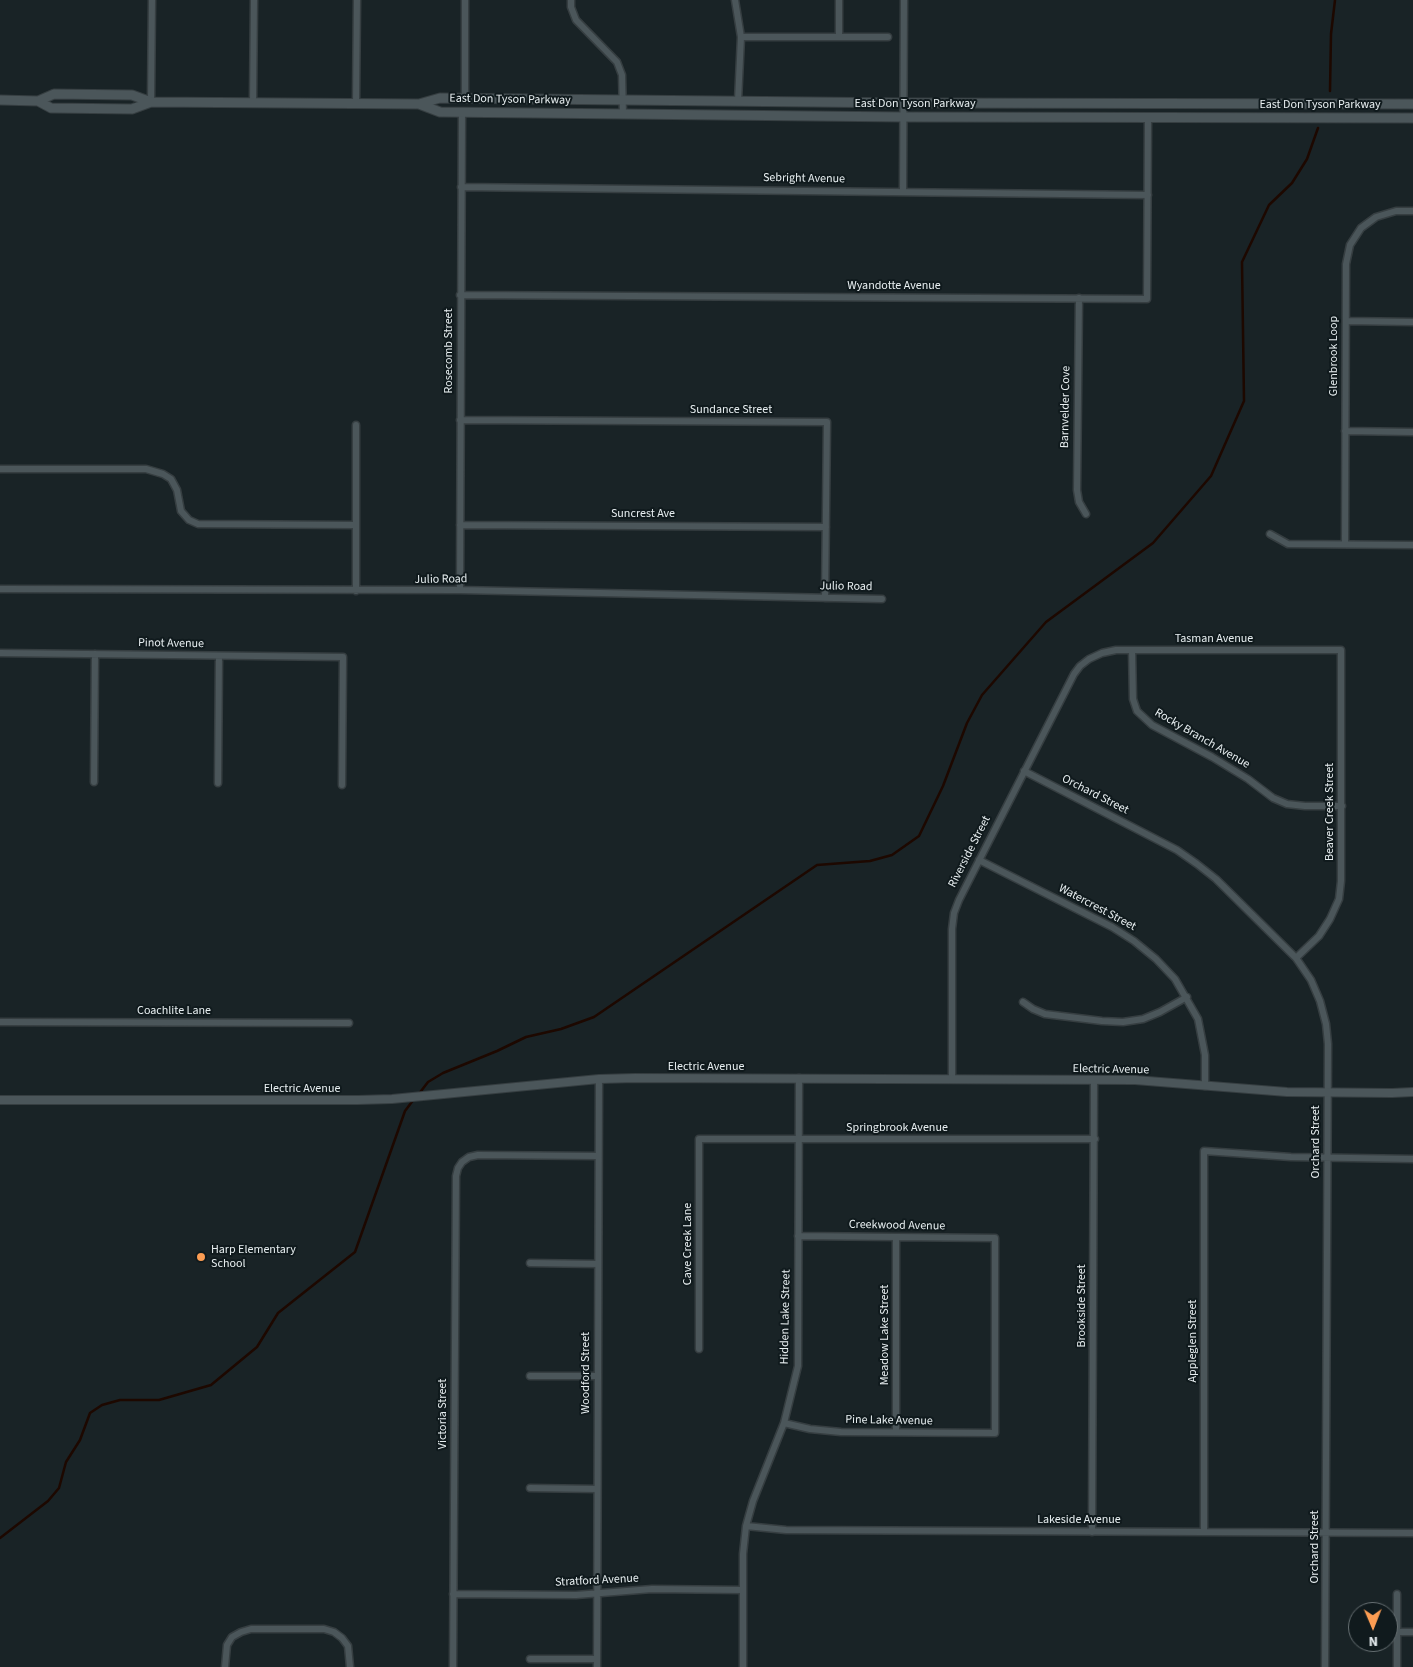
<!DOCTYPE html>
<style>
body{margin:0}
#map{position:relative;width:1413px;height:1667px;overflow:hidden;background:#192326;font-family:"Source Sans 3",sans-serif}
canvas{display:block}
.north{position:absolute;left:1348px;top:1602px;width:50px;height:50px;box-sizing:border-box;background:#101a1d;border:1px solid #666f72;border-radius:50%;rotate:179deg;font-size:14px;font-weight:700;line-height:20px;text-align:center;color:#e8eff1}
.north::after{content:'';display:block;margin:auto;width:18px;height:22px;background:#fc9d53;clip-path:polygon(50% 0,100% 100%,50% 72%,0 100%)}
</style>
<div id="map">
<canvas width="1413" height="1667"></canvas>
<div class="north">N</div>
</div>
<script>
const c = document.querySelector('canvas').getContext('2d');
c.lineJoin = 'round';
const shape = rows => new Path2D(rows.map(r => 'M' + r).join(''));
function strokePath(path, color, width, dash) { c.strokeStyle = color; c.lineWidth = width; c.lineCap = dash ? 'butt' : 'round'; c.setLineDash(dash || []); c.stroke(path); }
function label(font, color, halo, rows, align = 'center') {
  c.font = font + ' "Source Sans 3",sans-serif'; c.lineWidth = 4; c.setLineDash([]); c.textBaseline = 'middle'; c.strokeStyle = halo; c.fillStyle = color; for (const [text, x, y, turn = 0] of rows) {
    c.save(); c.translate(x, y); c.rotate((+turn || 0) * Math.PI / 180); c.textAlign = isNaN(turn) ? turn : align; if (halo) c.strokeText(text, 0, 0); c.fillText(text, 0, 0); c.restore();
  }
}
const stream = shape([
 [1330,91,1331,34,1335,0],
 [418,1095,428,1082,443,1073,497,1051,526,1037,561,1029,594,1017,817,865,870,861,892,855,919,836,943,786,967,723,982,695,1046,622,1153,543,1211,476,1244,401,1242,262,1269,205,1292,183,1307,159,1318,128],
 [0,1538,48,1501,59,1488,66,1462,80,1440,90,1413,102,1405,120,1400,159,1400,211,1385,257,1347,278,1313,355,1252,405,1111,414,1099]
]);
const minor = shape([
 [571,0,571,7,576,20,617,62,622,75,623,114],
 [735,0,741,37,738,101],
 [839,0,839,37],
 [741,37,888,37],
 [465,98,465,0],
 [151,102,152,0],
 [253,103,254,0],
 [356,104,357,0],
 [461,187,1148,195],
 [903,191,904,0],
 [460,295,1147,299,1148,117],
 [1079,298,1077,490,1079,502,1086,514],
 [1346,321,1413,322],
 [460,420,827,422,825,598],
 [356,425,356,591],
 [1345,431,1413,432],
 [0,469,146,469,163,474,171,479,177,490,181,511,189,520,198,524,356,525],
 [460,525,826,527],
 [1270,534,1288,544,1413,545],
 [1345,544,1346,264,1350,245,1361,228,1376,217,1396,211,1413,211],
 [0,589,460,590,882,599],
 [460,590,462,112],
 [1132,650,1133,699,1137,711,1152,725,1212,757,1248,779,1273,798,1287,804,1305,806,1342,806],
 [0,653,343,657,342,785],
 [1024,771,1177,850,1197,864,1216,879,1296,958,1311,980,1320,1001,1326,1024,1328,1044,1325,1667],
 [94,782,95,654],
 [218,783,219,656],
 [979,860,1112,927,1134,941,1156,959,1175,979,1198,1019,1205,1055,1205,1086],
 [1023,1002,1033,1009,1045,1014,1102,1021,1123,1022,1143,1019,1160,1012,1187,997],
 [0,1022,349,1023],
 [952,1079,952,929,954,913,959,900,1074,674,1080,666,1089,659,1102,653,1116,650,1341,650,1341,881,1339,899,1330,919,1319,936,1296,958],
 [530,1263,598,1264],
 [699,1349,699,1139,1095,1139],
 [530,1376,598,1376],
 [784,1423,810,1429,841,1432,995,1433,995,1238,798,1236],
 [896,1432,896,1237],
 [530,1488,597,1489],
 [746,1526,786,1530,1413,1533],
 [1092,1532,1094,1080],
 [1204,1532,1204,1151,1291,1157,1413,1159],
 [453,1594,576,1595,652,1589,743,1590],
 [1396,1632,1413,1632],
 [530,1659,597,1659],
 [225,1667,227,1645,232,1637,241,1632,251,1629,324,1629,334,1632,342,1638,348,1646,350,1667],
 [453,1667,456,1176,458,1168,462,1162,469,1157,478,1155,598,1156],
 [597,1667,599,1079],
 [743,1667,743,1554,746,1526,753,1501,784,1423,798,1366,799,1078],
 [1397,1667,1397,1594]
]);
const tertiary = shape([
 [0,1100,358,1100,392,1099,599,1079,635,1078,1135,1080,1287,1092,1392,1093,1413,1092]
]);
const secondary = shape([
 [0,100,38,101,54,94,132,95,151,102],
 [38,101,51,108,132,109,151,102,419,104,440,98,904,103,1413,104],
 [419,104,440,112,904,117,1413,118]
]);
const markers = [
 [201,1257,5,"#fc9d53"]
];
const streetNames = [
 ["East Don Tyson Parkway",510,100,1],
 ["East Don Tyson Parkway",915,104],
 ["East Don Tyson Parkway",1320,105],
 ["Sebright Avenue",804,179,1],
 ["Wyandotte Avenue",894,286],
 ["Rosecomb Street",449,351,-90],
 ["Glenbrook Loop",1334,356,-90],
 ["Barnvelder Cove",1066,407,-89],
 ["Sundance Street",731,410],
 ["Suncrest Ave",643,514],
 ["Julio Road",441,580,-1],
 ["Julio Road",846,587,1],
 ["Tasman Avenue",1214,639],
 ["Pinot Avenue",171,644,1],
 ["Rocky Branch Avenue",1202,739,30],
 ["Orchard Street",1095,795,27],
 ["Beaver Creek Street",1330,812,-90],
 ["Riverside Street",970,852,-63],
 ["Watercrest Street",1097,908,28],
 ["Coachlite Lane",174,1011],
 ["Electric Avenue",706,1067],
 ["Electric Avenue",1111,1070,1],
 ["Electric Avenue",302,1089],
 ["Springbrook Avenue",897,1128],
 ["Orchard Street",1316,1142,-90],
 ["Creekwood Avenue",897,1226,1],
 ["Cave Creek Lane",688,1244,-90],
 ["Brookside Street",1082,1306,-90],
 ["Hidden Lake Street",786,1317,-89],
 ["Meadow Lake Street",885,1335,-90],
 ["Appleglen Street",1193,1341,-90],
 ["Woodford Street",586,1373,-90],
 ["Victoria Street",443,1414,-90],
 ["Pine Lake Avenue",889,1421,1],
 ["Lakeside Avenue",1079,1520],
 ["Orchard Street",1315,1547,-90],
 ["Stratford Avenue",597,1581,-3]
];
const poiNames = [
 ["Harp Elementary",211,1250],
 ["School",211,1264]
];
strokePath(stream, '#1d0800', 2.5);
strokePath(minor, '#363e41', 9);
strokePath(tertiary, '#363e41', 10);
strokePath(secondary, '#363e41', 11);
strokePath(minor, '#4b565a', 6);
strokePath(tertiary, '#4b565a', 8);
strokePath(secondary, '#4b565a', 9);
for (const [x, y, r, color] of markers) { const dot = new Path2D(); dot.arc(x, y, r, 0, 2 * Math.PI); c.fillStyle = color; c.fill(dot); strokePath(dot, '#101a1d', 2); }
label('12px', '#e8eff1', '#101a1d', streetNames);
label('12px', '#e8eff1', '#101a1d', poiNames, 'left');
</script>
